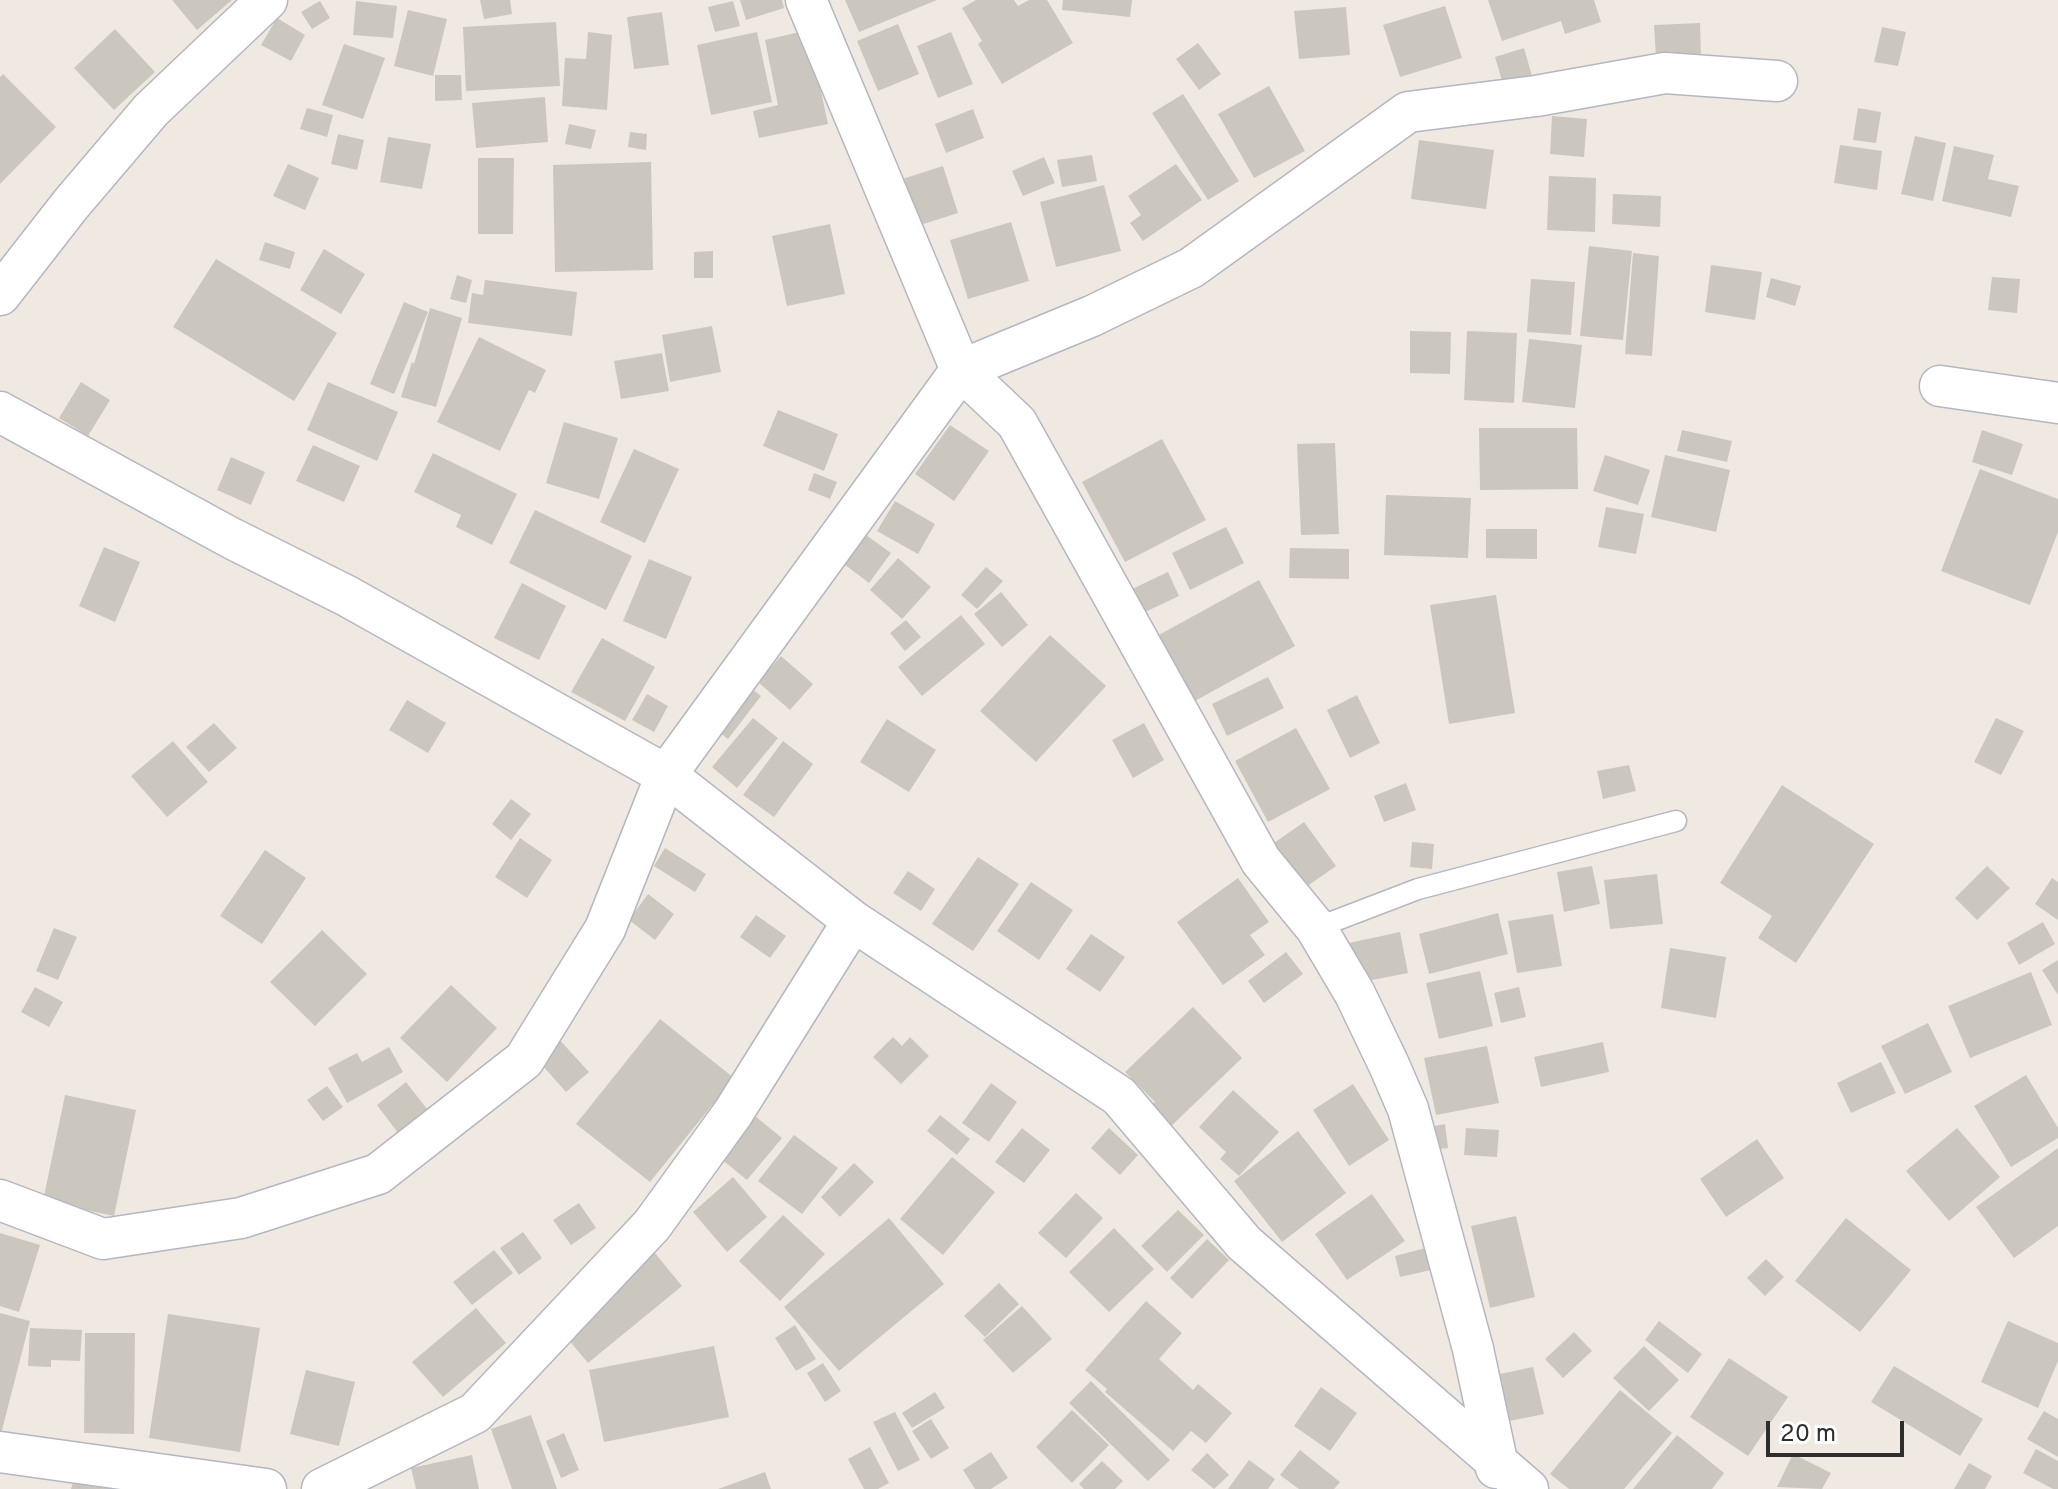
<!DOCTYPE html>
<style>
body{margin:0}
#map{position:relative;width:2058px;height:1489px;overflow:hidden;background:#efe9e1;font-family:Overpass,sans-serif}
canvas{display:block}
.scale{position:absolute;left:1766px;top:1421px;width:138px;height:36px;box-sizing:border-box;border:4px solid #2e2e2e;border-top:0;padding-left:10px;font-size:24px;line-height:28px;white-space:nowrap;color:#2e2e2e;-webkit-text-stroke:6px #fff;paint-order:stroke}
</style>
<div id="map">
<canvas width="2058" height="1489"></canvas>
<div class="scale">20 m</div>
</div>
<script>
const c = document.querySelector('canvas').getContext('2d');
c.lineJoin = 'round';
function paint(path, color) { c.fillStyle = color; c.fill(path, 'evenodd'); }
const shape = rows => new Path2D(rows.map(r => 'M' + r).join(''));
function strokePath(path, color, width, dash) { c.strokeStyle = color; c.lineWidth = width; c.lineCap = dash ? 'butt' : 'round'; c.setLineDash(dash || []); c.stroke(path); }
const building = shape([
 [172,0,232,0,197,30],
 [480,0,510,0,512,14,484,19],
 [740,0,782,0,784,8,746,20],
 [845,0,937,0,859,32],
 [976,0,1014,0,1018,6,1029,0,1047,0,1073,43,1002,84,978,44,982,41,962,8],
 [1063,0,1132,0,1130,17,1062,10],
 [1488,0,1594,0,1601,22,1565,34,1561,21,1502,41],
 [320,1,330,18,312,29,301,12],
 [356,1,397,6,393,38,353,35],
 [733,1,740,26,715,32,708,7],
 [1445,6,1462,58,1400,77,1383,25],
 [1346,7,1350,55,1299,59,1294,11],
 [408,10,447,19,433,76,394,66],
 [662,12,669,65,634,69,627,17],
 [277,18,305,35,291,61,261,45],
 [556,22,560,86,466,91,463,27],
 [1700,23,1701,55,1656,57,1654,25],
 [898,24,919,74,878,91,857,41],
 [1882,27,1906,32,1898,66,1874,62],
 [115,29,155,72,114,110,74,68],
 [808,30,828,124,759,138,753,111,778,105,765,40],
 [588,32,612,35,607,110,562,106,565,58,586,59],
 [757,32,772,102,711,115,697,45],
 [951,32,973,84,938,98,917,46],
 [1198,43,1221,74,1199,90,1176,59],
 [344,44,385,58,363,119,322,105],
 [1524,48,1532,76,1503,84,1495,57],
 [3,74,56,127,0,184,0,77],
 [435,75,461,75,462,100,435,101],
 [1269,86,1305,151,1254,178,1218,114],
 [1183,94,1239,181,1208,200,1152,113],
 [545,97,548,142,476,148,472,103],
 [307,108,333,115,327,137,300,129],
 [1858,108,1881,112,1876,143,1853,140],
 [973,109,984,138,946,153,935,124],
 [1552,116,1587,119,1584,157,1550,154],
 [569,124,596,130,591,149,565,144],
 [630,132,647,134,646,150,628,147],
 [338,134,364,140,357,170,331,164],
 [1915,136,1946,143,1933,201,1901,194],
 [388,137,431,144,422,189,380,182],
 [1419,140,1494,150,1486,209,1411,199],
 [1840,145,1882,151,1877,190,1834,183],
 [1954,146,1994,155,1988,179,2019,186,2011,217,1942,201],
 [1092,155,1097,181,1062,187,1057,160],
 [1044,157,1055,183,1023,196,1012,171],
 [478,158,514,158,513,234,478,234],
 [651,162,653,270,555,272,553,165],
 [288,164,319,178,305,210,273,196],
 [1176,164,1202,200,1143,241,1130,223,1141,215,1128,196],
 [943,166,958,213,911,228,896,181],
 [1549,176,1596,178,1595,232,1547,230],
 [1104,185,1121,251,1056,267,1040,202],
 [1613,194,1661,196,1660,227,1612,224],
 [1011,222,1029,281,968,299,950,240],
 [830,224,845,294,787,306,772,236],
 [265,242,295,252,290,269,259,260],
 [1589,246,1632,251,1623,340,1580,336],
 [324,249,365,274,341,314,300,290],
 [713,251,713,278,694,278,694,252],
 [1633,253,1659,256,1652,356,1625,354],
 [216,259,337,333,294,401,173,327],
 [1711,265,1762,272,1755,320,1705,312],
 [457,275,472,280,466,303,450,299],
 [1992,277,2020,279,2017,313,1988,310],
 [1771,278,1801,286,1795,306,1766,297],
 [1531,279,1575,282,1571,335,1527,332],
 [485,280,577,292,572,336,468,323,472,293,483,295],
 [404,302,428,312,394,394,370,384],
 [430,308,462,318,436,407,401,397,412,362,414,364],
 [712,326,721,372,670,382,662,335],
 [1410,331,1451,332,1450,374,1410,373],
 [1467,331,1517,333,1514,403,1464,400],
 [479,337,546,370,535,393,529,390,500,451,437,422],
 [1529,339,1582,345,1575,408,1522,402],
 [662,353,669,391,621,399,614,361],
 [81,382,110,400,88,436,59,418],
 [328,382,398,412,377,461,307,430],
 [778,410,838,434,824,471,763,446],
 [564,422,618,438,599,499,546,483],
 [950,425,989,451,954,501,915,474],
 [1479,428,1577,428,1578,489,1480,490],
 [1682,430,1732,441,1727,462,1677,451],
 [1982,430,2023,444,2012,475,1972,462],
 [1162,439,1206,520,1125,562,1082,482],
 [1335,443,1339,534,1301,535,1297,444],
 [313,445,360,466,344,502,296,481],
 [634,449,679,469,645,543,600,522],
 [433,453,517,494,492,545,456,527,461,515,414,492],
 [1605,455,1650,470,1638,505,1593,491],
 [1665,455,1730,470,1716,532,1651,517],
 [231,457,265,472,251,505,217,490],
 [1980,469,2058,499,2058,532,2030,605,1941,571],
 [814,473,837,482,830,499,808,490],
 [1386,495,1471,498,1468,558,1384,555],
 [895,501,935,524,918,554,877,531],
 [1606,507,1644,514,1636,554,1598,547],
 [535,510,632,556,606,610,509,563],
 [1226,527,1244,563,1190,590,1172,553],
 [1486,529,1537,529,1537,559,1486,558],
 [866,535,891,553,869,583,844,564],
 [104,547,140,562,115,622,79,606],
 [1290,548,1349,549,1349,579,1289,578],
 [898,558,931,587,902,619,870,590],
 [649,559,692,577,666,639,623,621],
 [986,567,1003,581,977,609,961,595],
 [1168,572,1179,596,1141,614,1130,590],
 [1259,580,1295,646,1193,702,1157,636],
 [522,583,566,606,539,660,494,638],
 [1001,592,1028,625,1002,647,974,614],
 [1496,595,1515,713,1449,724,1430,605],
 [961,615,985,644,922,696,898,667],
 [906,620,921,637,905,651,890,633],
 [1050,635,1106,686,1036,762,980,711],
 [602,638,655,667,625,721,571,692],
 [781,656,813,684,790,710,758,682],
 [1268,677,1284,708,1227,736,1212,704],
 [743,682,761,696,728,739,711,726],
 [647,694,668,706,654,732,632,720],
 [1357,695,1380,743,1350,758,1327,710],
 [407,700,446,723,428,753,389,730],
 [753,718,778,738,737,788,712,767],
 [1996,718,2024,731,2001,775,1974,762],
 [887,719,936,750,909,792,860,762],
 [214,723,237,748,209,772,186,747],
 [1144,723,1164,760,1133,778,1112,740],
 [1296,728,1330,789,1268,822,1235,761],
 [173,741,208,782,167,817,131,776],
 [783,741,813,764,774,817,743,795],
 [1629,765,1636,791,1603,799,1597,771],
 [1406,783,1416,810,1384,822,1374,796],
 [1782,785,1874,844,1796,963,1758,938,1772,916,1720,883],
 [511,799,531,814,511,840,492,824],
 [1304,822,1336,866,1306,887,1274,843],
 [520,838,552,860,527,898,495,877],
 [1412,842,1434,844,1432,869,1410,867],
 [665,848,706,874,695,892,654,866],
 [265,850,306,878,262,944,220,916],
 [978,857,1019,884,973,951,932,924],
 [1592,866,1600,904,1564,912,1557,872],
 [1987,866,2010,888,1977,920,1955,898],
 [908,871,935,889,921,911,893,893],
 [1657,874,1663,924,1610,929,1604,880],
 [1238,878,1269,922,1250,935,1265,955,1223,985,1177,922],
 [2052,878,2058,882,2058,920,2035,904],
 [1031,882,1073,910,1039,960,997,931],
 [648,894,674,914,655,940,629,920],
 [1498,913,1508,954,1429,974,1419,934],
 [1553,914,1562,966,1517,973,1508,921],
 [756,915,786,936,770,958,740,937],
 [2043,922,2055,944,2019,965,2007,943],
 [54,928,77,937,58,980,36,971],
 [322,930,367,974,315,1026,270,982],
 [1400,932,1408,973,1357,983,1349,943],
 [1091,934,1125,957,1100,992,1066,969],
 [1670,948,1726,957,1716,1018,1661,1008],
 [1286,952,1303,974,1264,1003,1248,981],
 [2058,960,2058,995,2042,970],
 [1480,971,1493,1026,1439,1039,1426,983],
 [2031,972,2052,1025,1970,1058,1948,1006],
 [451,985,497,1028,447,1082,400,1038],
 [35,987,63,1002,49,1027,21,1012],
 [1519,987,1526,1017,1501,1023,1494,993],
 [1193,1007,1242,1058,1166,1131,1145,1110,1155,1102,1125,1072],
 [660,1019,734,1078,650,1182,576,1124],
 [1928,1023,1952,1072,1905,1094,1881,1046],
 [557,1037,589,1072,566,1092,534,1056],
 [893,1037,902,1046,910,1037,929,1056,901,1084,873,1057],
 [1603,1042,1609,1072,1541,1087,1534,1057],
 [1487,1046,1499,1103,1436,1115,1424,1058],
 [389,1047,403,1072,347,1103,328,1068,357,1053,362,1062],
 [1881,1062,1896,1093,1851,1113,1837,1083],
 [2026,1075,2058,1128,2058,1138,2011,1167,1974,1106],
 [406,1082,431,1114,401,1137,377,1105],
 [991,1083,1017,1102,989,1142,962,1123],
 [1353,1084,1389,1140,1349,1166,1313,1110],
 [327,1086,343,1107,323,1121,307,1100],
 [1233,1090,1279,1132,1239,1176,1220,1159,1226,1152,1199,1127],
 [65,1095,136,1110,114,1216,43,1201],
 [940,1115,970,1139,957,1155,927,1131],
 [755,1116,782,1138,747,1180,720,1158],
 [1445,1124,1448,1148,1429,1150,1425,1128],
 [1022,1128,1050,1150,1024,1183,995,1162],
 [1109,1128,1138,1155,1120,1175,1091,1148],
 [1466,1128,1499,1130,1497,1157,1464,1155],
 [1957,1128,2000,1177,1949,1221,1906,1171],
 [1298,1131,1346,1193,1282,1242,1234,1181],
 [794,1135,838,1168,802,1214,758,1181],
 [1757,1139,1784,1178,1726,1217,1700,1179],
 [2058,1148,2058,1226,2014,1258,1976,1207],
 [952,1157,995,1192,943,1255,900,1219],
 [854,1163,874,1182,840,1217,821,1197],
 [733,1177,767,1217,727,1252,693,1212],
 [1076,1193,1103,1218,1066,1258,1038,1233],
 [1372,1194,1405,1241,1347,1280,1315,1234],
 [579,1203,596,1228,571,1245,553,1220],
 [1178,1210,1204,1235,1167,1272,1141,1246],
 [783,1215,825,1254,780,1301,739,1261],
 [1516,1216,1535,1297,1490,1308,1471,1226],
 [889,1218,944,1284,839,1371,784,1307],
 [1846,1218,1911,1270,1860,1332,1795,1281],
 [1114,1228,1154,1269,1109,1312,1069,1272],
 [523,1232,542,1258,519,1275,500,1248],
 [0,1233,40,1245,19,1312,0,1306],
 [1207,1239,1229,1260,1192,1299,1170,1278],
 [650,1247,682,1286,588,1363,563,1333],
 [1426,1248,1431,1270,1400,1277,1395,1256],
 [494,1250,513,1273,472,1305,453,1282],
 [1766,1259,1784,1277,1765,1296,1747,1278],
 [999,1283,1019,1304,985,1337,964,1316],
 [1146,1301,1182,1333,1159,1359,1193,1390,1198,1384,1232,1413,1206,1443,1191,1431,1173,1451,1105,1392,1107,1389,1085,1370],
 [1022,1306,1052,1339,1013,1373,983,1340],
 [476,1308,506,1343,443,1397,412,1362],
 [0,1313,30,1321,1,1434,0,1433],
 [168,1314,260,1328,240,1452,149,1438],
 [1659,1321,1702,1354,1688,1373,1645,1340],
 [2008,1321,2058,1343,2058,1361,2038,1408,1981,1382],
 [795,1325,816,1359,796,1371,775,1338],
 [30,1328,82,1330,80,1361,51,1360,51,1367,28,1366],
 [1574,1332,1592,1351,1563,1378,1545,1359],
 [85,1333,135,1333,134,1434,84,1433],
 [714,1346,729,1417,604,1442,589,1370],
 [1644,1346,1679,1380,1649,1411,1613,1378],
 [1729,1358,1788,1397,1748,1456,1690,1417],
 [823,1363,841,1391,825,1402,807,1373],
 [1894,1366,1983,1419,1960,1456,1871,1402],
 [1533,1367,1544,1414,1505,1422,1495,1375],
 [306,1370,355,1382,339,1446,290,1434],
 [1091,1381,1170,1460,1148,1481,1069,1403],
 [1321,1387,1357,1413,1330,1451,1294,1426],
 [1620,1390,1672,1433,1624,1489,1569,1489,1550,1474],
 [935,1392,945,1408,912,1428,902,1413],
 [1072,1410,1109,1445,1072,1483,1036,1447],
 [2044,1411,2058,1419,2058,1457,2027,1439],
 [895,1412,920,1460,898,1471,873,1422],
 [531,1415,557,1489,512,1489,491,1429],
 [931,1419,949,1448,931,1459,912,1431],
 [564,1433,579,1470,561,1478,546,1441],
 [1677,1435,1724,1473,1712,1489,1633,1489],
 [870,1447,889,1483,878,1489,864,1489,848,1459],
 [2036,1449,2058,1461,2058,1489,2053,1489,2023,1473],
 [1300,1450,1340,1482,1334,1489,1299,1489,1280,1475],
 [991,1452,1008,1478,991,1489,975,1489,963,1470],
 [1207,1453,1229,1475,1214,1489,1191,1470],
 [1793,1454,1831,1473,1822,1489,1777,1487],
 [472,1455,479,1489,416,1489,411,1468],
 [1249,1460,1275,1479,1268,1489,1228,1489],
 [1102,1461,1123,1481,1115,1489,1084,1489,1079,1484],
 [1969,1463,1992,1476,1985,1489,1954,1489],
 [76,1472,134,1489,71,1489],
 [765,1472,771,1489,718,1489]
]);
const lane = shape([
 [1316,928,1418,889,1676,821]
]);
const street = shape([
 [806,0,961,370,1017,423,1261,861,1316,928,1355,994,1389,1065,1408,1109,1473,1349,1497,1461,1496,1468],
 [0,295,71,204,151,110,267,0],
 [1940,386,2058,403],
 [0,412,231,538,347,596,666,775,853,921,1119,1096,1244,1243,1528,1489],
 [0,1200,103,1239,241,1218,378,1174,524,1060,605,929,666,775,961,370,1092,316,1191,268,1408,112,1536,96,1665,73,1777,81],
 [0,1452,266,1489],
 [322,1489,475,1413,652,1225,733,1113,853,921]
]);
paint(building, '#cbc7bf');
strokePath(lane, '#b4b7c1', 23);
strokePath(street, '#b4b7c1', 43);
strokePath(lane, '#fff', 20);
strokePath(street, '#fff', 40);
</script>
